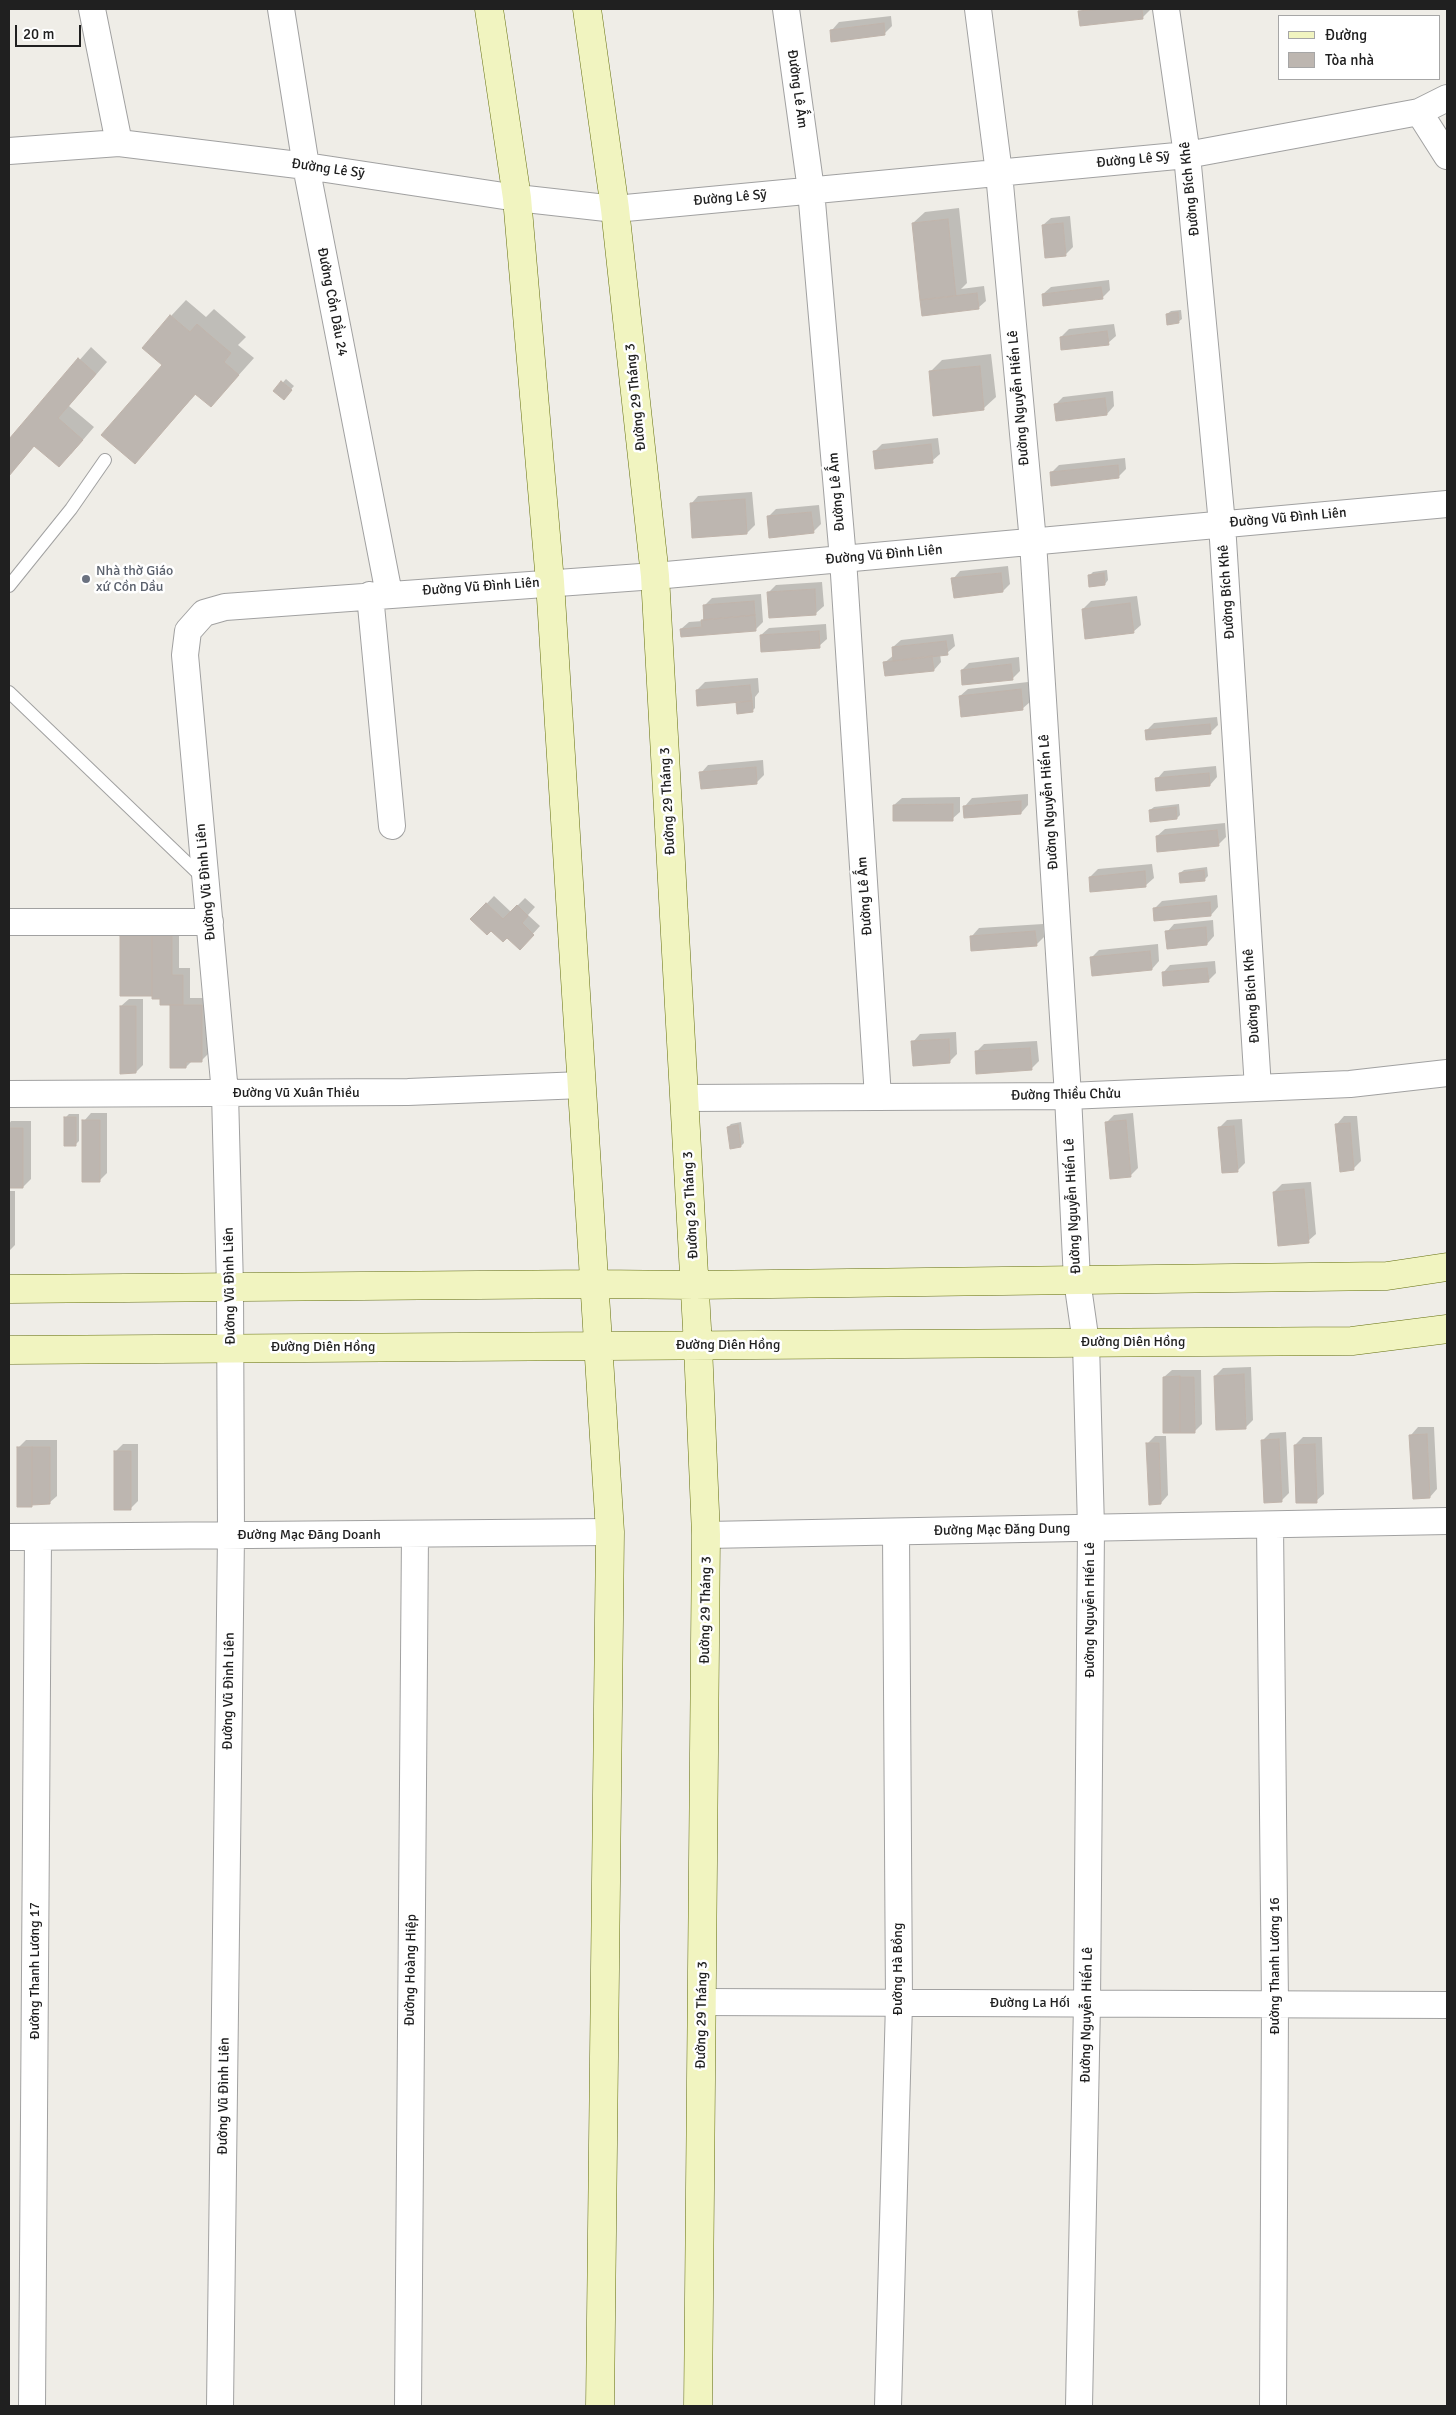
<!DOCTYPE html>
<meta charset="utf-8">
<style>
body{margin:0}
#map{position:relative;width:1456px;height:2415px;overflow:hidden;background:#efede7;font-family:Signika,sans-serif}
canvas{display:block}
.frame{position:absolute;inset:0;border:10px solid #202020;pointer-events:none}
.legend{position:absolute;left:1278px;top:15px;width:162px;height:65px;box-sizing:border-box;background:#fff;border:1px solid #a6a6a6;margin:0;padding:6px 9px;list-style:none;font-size:15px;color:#202020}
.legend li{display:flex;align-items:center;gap:10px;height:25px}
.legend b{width:25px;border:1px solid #a6a6a6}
.scale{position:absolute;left:15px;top:25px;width:66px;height:22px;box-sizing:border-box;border:2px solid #202020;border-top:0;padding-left:6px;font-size:15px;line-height:18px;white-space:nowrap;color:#202020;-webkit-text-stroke:4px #fff;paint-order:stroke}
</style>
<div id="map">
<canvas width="1456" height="2415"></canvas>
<div class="frame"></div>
<ul class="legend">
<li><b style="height:6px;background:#f1f4c0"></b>Đường</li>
<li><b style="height:14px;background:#bdb6b0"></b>Tòa nhà</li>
</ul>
<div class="scale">20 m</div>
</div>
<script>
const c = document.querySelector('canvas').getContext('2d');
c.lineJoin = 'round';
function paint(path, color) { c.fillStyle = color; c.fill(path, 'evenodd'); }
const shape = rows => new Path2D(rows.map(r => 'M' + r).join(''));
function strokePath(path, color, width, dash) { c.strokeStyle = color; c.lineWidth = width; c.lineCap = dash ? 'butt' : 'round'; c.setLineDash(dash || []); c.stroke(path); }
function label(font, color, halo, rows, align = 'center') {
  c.font = font + ' Signika,sans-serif'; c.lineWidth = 5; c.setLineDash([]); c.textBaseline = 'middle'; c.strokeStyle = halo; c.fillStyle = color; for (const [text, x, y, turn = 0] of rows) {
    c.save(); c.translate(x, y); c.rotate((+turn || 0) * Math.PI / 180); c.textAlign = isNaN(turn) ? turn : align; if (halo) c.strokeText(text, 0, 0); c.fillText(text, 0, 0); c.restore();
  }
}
const shadow = shape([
 [1083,9,1150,9,1150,10,1142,18,1080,12],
 [891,16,892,26,884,34,832,30,839,22],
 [959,208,967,283,961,289,984,286,986,301,978,308,923,315,913,223,925,212],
 [1070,216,1073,247,1066,254,1043,225,1051,218],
 [1109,280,1110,290,1102,298,1043,294,1051,287],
 [186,300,206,317,214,309,246,337,238,345,254,358,211,406,197,393,135,462,164,365,171,316],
 [1181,310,1182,319,1178,322,1167,314,1171,311],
 [1114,324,1116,336,1108,343,1061,337,1069,329],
 [91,347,107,362,69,406,94,427,71,454,35,445,9,475,9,441],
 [991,354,996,397,984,408,930,372,942,360],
 [286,379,294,386,283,398,275,391],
 [1113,391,1114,406,1107,414,1056,404,1063,397],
 [938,438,940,454,932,461,874,452,882,444],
 [1125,458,1126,469,1119,476,1051,473,1059,465],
 [752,492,755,525,747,533,691,504,698,496],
 [819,505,821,524,813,532,768,517,776,509],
 [1008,566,1010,584,1003,591,953,579,960,571],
 [1107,570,1108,580,1105,584,1089,576,1093,572],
 [822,582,824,606,816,613,768,593,776,585],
 [761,594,763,622,756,629,681,629,689,622,703,621,704,606,712,598],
 [1137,596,1141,625,1133,632,1083,609,1091,601],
 [826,624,827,639,819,646,761,635,769,628],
 [953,634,955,646,947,653,940,654,941,662,934,670,884,663,894,655,893,647,901,640],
 [1019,657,1020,671,1013,678,963,684,962,670,969,663],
 [758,678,759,692,755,697,755,708,752,711,737,701,697,690,705,682],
 [1028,682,1030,702,1022,709,960,696,968,689],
 [1217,717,1218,725,1210,733,1146,731,1154,723],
 [763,760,764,775,757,782,701,773,708,765],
 [1216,766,1217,777,1210,785,1157,779,1164,771],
 [1028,794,1028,805,1021,813,965,806,972,798],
 [960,797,960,812,952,819,894,805,902,798],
 [1179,804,1180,815,1177,818,1150,810,1154,807],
 [1225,823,1226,837,1218,845,1157,836,1165,829],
 [1152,864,1154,878,1146,885,1090,877,1098,869],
 [1207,867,1208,876,1204,880,1180,873,1184,870],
 [1217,895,1218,907,1211,915,1155,908,1162,901],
 [494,896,511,912,525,898,535,907,528,915,540,926,520,948,508,936,472,919],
 [1213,920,1214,936,1207,944,1167,932,1174,924],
 [1043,924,1044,937,1036,945,972,936,979,928],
 [129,929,179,929,179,968,190,968,190,998,209,998,209,1053,201,1061,192,1061,186,1067,171,1004,162,998,122,937],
 [1158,944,1159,961,1152,969,1091,958,1099,950],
 [1215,961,1216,973,1208,981,1163,973,1170,965],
 [129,999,143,999,143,1065,136,1072,121,1006],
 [956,1032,957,1054,950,1061,913,1042,920,1034],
 [1037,1041,1039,1061,1031,1069,976,1052,984,1044],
 [91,1113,107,1113,107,1173,99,1181,84,1121],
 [1133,1113,1138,1168,1130,1176,1106,1123,1114,1115],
 [69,1114,79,1114,79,1141,75,1145,66,1117],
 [1344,1116,1357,1116,1361,1161,1353,1169,1337,1124],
 [1242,1119,1245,1163,1238,1170,1219,1128,1227,1120],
 [11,1121,31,1121,31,1179,23,1187,9,1187,9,1124],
 [741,1122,744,1143,741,1146,731,1148,728,1127,731,1124],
 [1311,1182,1316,1234,1308,1241,1274,1192,1282,1184],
 [9,1191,15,1191,15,1245,9,1251],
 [1251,1367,1253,1420,1246,1427,1215,1376,1223,1368],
 [1172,1370,1201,1370,1202,1424,1194,1432,1164,1377],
 [1418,1427,1434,1427,1437,1489,1430,1497,1411,1435],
 [1286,1432,1289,1493,1281,1501,1263,1440,1270,1433],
 [1155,1436,1166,1436,1168,1495,1161,1503,1147,1444],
 [1303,1437,1322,1437,1324,1494,1316,1501,1295,1445],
 [26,1440,57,1440,57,1496,49,1503,18,1448],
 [123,1444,138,1444,138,1501,130,1509,115,1452]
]);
const building = shape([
 [1102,9,1142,9,1143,19,1080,26,1078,11,1102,9],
 [884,23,885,35,831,42,830,30,884,23],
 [948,219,956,296,920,300,912,223,948,219],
 [1063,223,1066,256,1045,258,1042,225,1063,223],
 [1101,287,1103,299,1043,306,1042,294,1101,287],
 [977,293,979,309,922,316,920,300,977,293],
 [1178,312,1179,323,1167,325,1166,314,1178,312],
 [170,315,190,332,197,324,205,331,231,353,224,362,239,375,211,407,195,394,135,464,101,435,162,365,142,348,170,315],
 [1107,331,1109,345,1061,350,1060,337,1107,331],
 [78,358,96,374,58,418,83,440,59,467,34,446,9,476,9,439,78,358],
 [980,366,984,410,933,416,929,371,980,366],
 [281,381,292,390,284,400,273,391,281,381],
 [1105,398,1107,415,1056,421,1054,404,1105,398],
 [931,444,933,463,875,469,873,451,931,444],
 [1118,465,1119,478,1051,486,1050,472,1118,465],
 [745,499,747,534,692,538,690,503,745,499],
 [811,512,814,533,769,538,767,516,811,512],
 [1001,573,1003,592,954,598,951,578,1001,573],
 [1104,573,1105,585,1089,587,1088,575,1104,573],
 [815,589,816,615,769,618,767,592,815,589],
 [754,601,755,615,704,620,703,605,754,601],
 [1130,603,1134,633,1085,639,1082,609,1130,603],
 [755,615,756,631,681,637,680,629,702,627,701,620,755,615],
 [819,631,820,648,761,652,760,635,819,631],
 [946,641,948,655,893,661,892,647,946,641],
 [932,656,934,671,885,676,883,662,932,656],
 [1011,664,1013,680,962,685,961,670,1011,664],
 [750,685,752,701,697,706,696,690,750,685],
 [1021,689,1023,710,961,717,959,696,1021,689],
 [752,701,753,712,737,714,736,702,752,701],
 [1210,724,1211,734,1146,740,1145,730,1210,724],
 [756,767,757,784,701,789,699,772,756,767],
 [1209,773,1210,786,1156,791,1155,778,1209,773],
 [1021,801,1021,814,964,818,963,806,1021,801],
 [953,804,953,821,893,821,893,805,953,804],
 [1176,807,1177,819,1150,822,1149,810,1176,807],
 [1217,830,1219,846,1157,852,1156,836,1217,830],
 [1204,870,1205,881,1180,883,1179,873,1204,870],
 [1145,871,1146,887,1090,892,1089,877,1145,871],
 [1210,902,1211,916,1154,921,1153,908,1210,902],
 [486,903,503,919,517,905,528,916,522,923,534,935,520,950,507,938,503,942,491,931,487,935,470,919,486,903],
 [1206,927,1207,945,1167,949,1165,931,1206,927],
 [1035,931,1037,946,971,951,970,936,1035,931],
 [120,936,152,936,152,996,120,996,120,936],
 [152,936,172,936,172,975,183,975,183,1005,160,1005,160,999,152,999,152,936],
 [1150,951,1152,970,1092,976,1090,957,1150,951],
 [1207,968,1209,982,1163,986,1162,972,1207,968],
 [170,1005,202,1005,202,1062,186,1062,186,1068,170,1068,170,1005],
 [120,1006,136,1006,136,1073,120,1074,120,1006],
 [949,1039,950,1063,913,1066,911,1041,949,1039],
 [1030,1048,1032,1070,976,1074,975,1051,1030,1048],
 [64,1117,76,1117,76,1146,64,1146,64,1117],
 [82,1120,100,1120,100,1182,82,1182,82,1120],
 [1126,1120,1131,1177,1110,1179,1105,1122,1126,1120],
 [1350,1123,1354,1170,1340,1172,1335,1124,1350,1123],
 [738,1125,741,1147,730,1149,727,1127,738,1125],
 [1234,1126,1238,1172,1222,1173,1218,1127,1234,1126],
 [9,1128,23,1128,23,1188,9,1188,9,1128],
 [1304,1189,1309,1243,1278,1246,1273,1192,1304,1189],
 [1244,1374,1246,1429,1216,1430,1214,1376,1244,1374],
 [1180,1376,1180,1433,1163,1433,1163,1377,1180,1376],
 [1180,1377,1194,1377,1195,1433,1180,1433,1180,1377],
 [1427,1434,1430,1498,1413,1499,1409,1435,1427,1434],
 [1279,1439,1282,1502,1264,1503,1261,1440,1279,1439],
 [1146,1443,1159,1443,1161,1504,1149,1505,1146,1443],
 [1315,1444,1317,1503,1296,1503,1294,1445,1315,1444],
 [17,1447,32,1447,32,1507,17,1507,17,1447],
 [32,1447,50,1447,50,1504,32,1505,32,1447],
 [114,1451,131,1451,131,1510,114,1510,114,1451]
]);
const lane = shape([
 [9,586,71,509,105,460],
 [9,692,204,879]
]);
const street = shape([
 [92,9,119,143],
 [281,9,306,166,389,594],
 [786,9,811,190,843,559,878,1097],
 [978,9,999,173,1033,542,1068,1096,1077,1280,1086,1343,1091,1528,1087,2003,1079,2406],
 [1166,9,1187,155,1222,524,1258,1088],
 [1419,112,1447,156],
 [9,151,119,143,306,166,517,198,615,209,1187,155,1419,112,1447,98],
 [370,595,392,826],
 [9,922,210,922],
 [9,1094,408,1092,582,1085],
 [685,1098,1068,1096,1350,1084,1447,1073],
 [1270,1525,1275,2004,1273,2406],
 [706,1535,1447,1521],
 [9,1537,610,1532],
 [702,2002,1447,2005],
 [32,2406,38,1537],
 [220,2406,231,1535,230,1287,225,1093,185,655,188,631,204,613,225,607,655,576,1447,504],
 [408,2406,415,1534],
 [888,2406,899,2003,896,1532]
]);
const secondary = shape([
 [489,9,517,198,550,582,610,1532,600,2406],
 [587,9,615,209,655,576,698,1346,706,1535,698,2406],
 [9,1289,595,1284,695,1285,1387,1276,1447,1267],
 [9,1350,1352,1341,1447,1329]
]);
const markers = [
 [86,579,5,"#6b7280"]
];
const streetNames = [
 ["Đường Lê Ấm",797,89,82],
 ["Đường Lê Sỹ",1133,160,-5],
 ["Đường Lê Sỹ",328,169,8],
 ["Đường Bích Khê",1190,189,-96],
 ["Đường Lê Sỹ",730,198,-5],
 ["Đường Cồn Dầu 24",332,302,79],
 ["Đường 29 Tháng 3",636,397,-96],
 ["Đường Nguyễn Hiến Lê",1019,398,-95],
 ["Đường Lê Ấm",837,492,-95],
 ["Đường Vũ Đình Liên",1288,518,-5],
 ["Đường Vũ Đình Liên",884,555,-5],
 ["Đường Vũ Đình Liên",481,587,-4],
 ["Đường Bích Khê",1227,592,-94],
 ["Đường 29 Tháng 3",668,801,-93],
 ["Đường Nguyễn Hiến Lê",1049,802,-94],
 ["Đường Vũ Đình Liên",206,882,-95],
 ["Đường Lê Ấm",865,896,-94],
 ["Đường Bích Khê",1252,996,-94],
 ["Đường Vũ Xuân Thiều",296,1093],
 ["Đường Thiều Chửu",1066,1095,-1],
 ["Đường 29 Tháng 3",691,1205,-93],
 ["Đường Nguyễn Hiến Lê",1073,1206,-93],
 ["Đường Vũ Đình Liên",230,1286,-91],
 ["Đường Diên Hồng",1133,1342],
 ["Đường Diên Hồng",728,1345],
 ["Đường Diên Hồng",323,1347],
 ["Đường Mạc Đăng Dung",1002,1530,-1],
 ["Đường Mạc Đăng Doanh",309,1535],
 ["Đường 29 Tháng 3",706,1610,-89],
 ["Đường Nguyễn Hiến Lê",1090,1610,-90],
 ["Đường Vũ Đình Liên",229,1691,-89],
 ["Đường Thanh Lương 16",1275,1966,-90],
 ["Đường Hà Bồng",898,1969,-90],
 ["Đường Hoàng Hiệp",411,1970,-89],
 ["Đường Thanh Lương 17",35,1971,-90],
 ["Đường La Hối",1030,2003],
 ["Đường 29 Tháng 3",702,2015,-89],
 ["Đường Nguyễn Hiến Lê",1087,2015,-89],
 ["Đường Vũ Đình Liên",224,2096,-89]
];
const worshipNames = [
 ["Nhà thờ Giáo",96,571],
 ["xứ Cồn Dầu",96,587]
];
paint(shadow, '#0003');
paint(building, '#bdb6b0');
strokePath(building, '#c0b4ab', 1);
strokePath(lane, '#a1a1a1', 14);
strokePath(street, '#a1a1a1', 28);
strokePath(secondary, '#646f0f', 29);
strokePath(lane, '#fff', 12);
strokePath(street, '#fff', 26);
strokePath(secondary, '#f1f4c0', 28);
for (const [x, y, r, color] of markers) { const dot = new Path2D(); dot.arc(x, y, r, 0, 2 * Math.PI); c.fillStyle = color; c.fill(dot); strokePath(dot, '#fff', 2); }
label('14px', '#202020', '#fff', streetNames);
label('14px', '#5b616d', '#fff', worshipNames, 'left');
</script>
